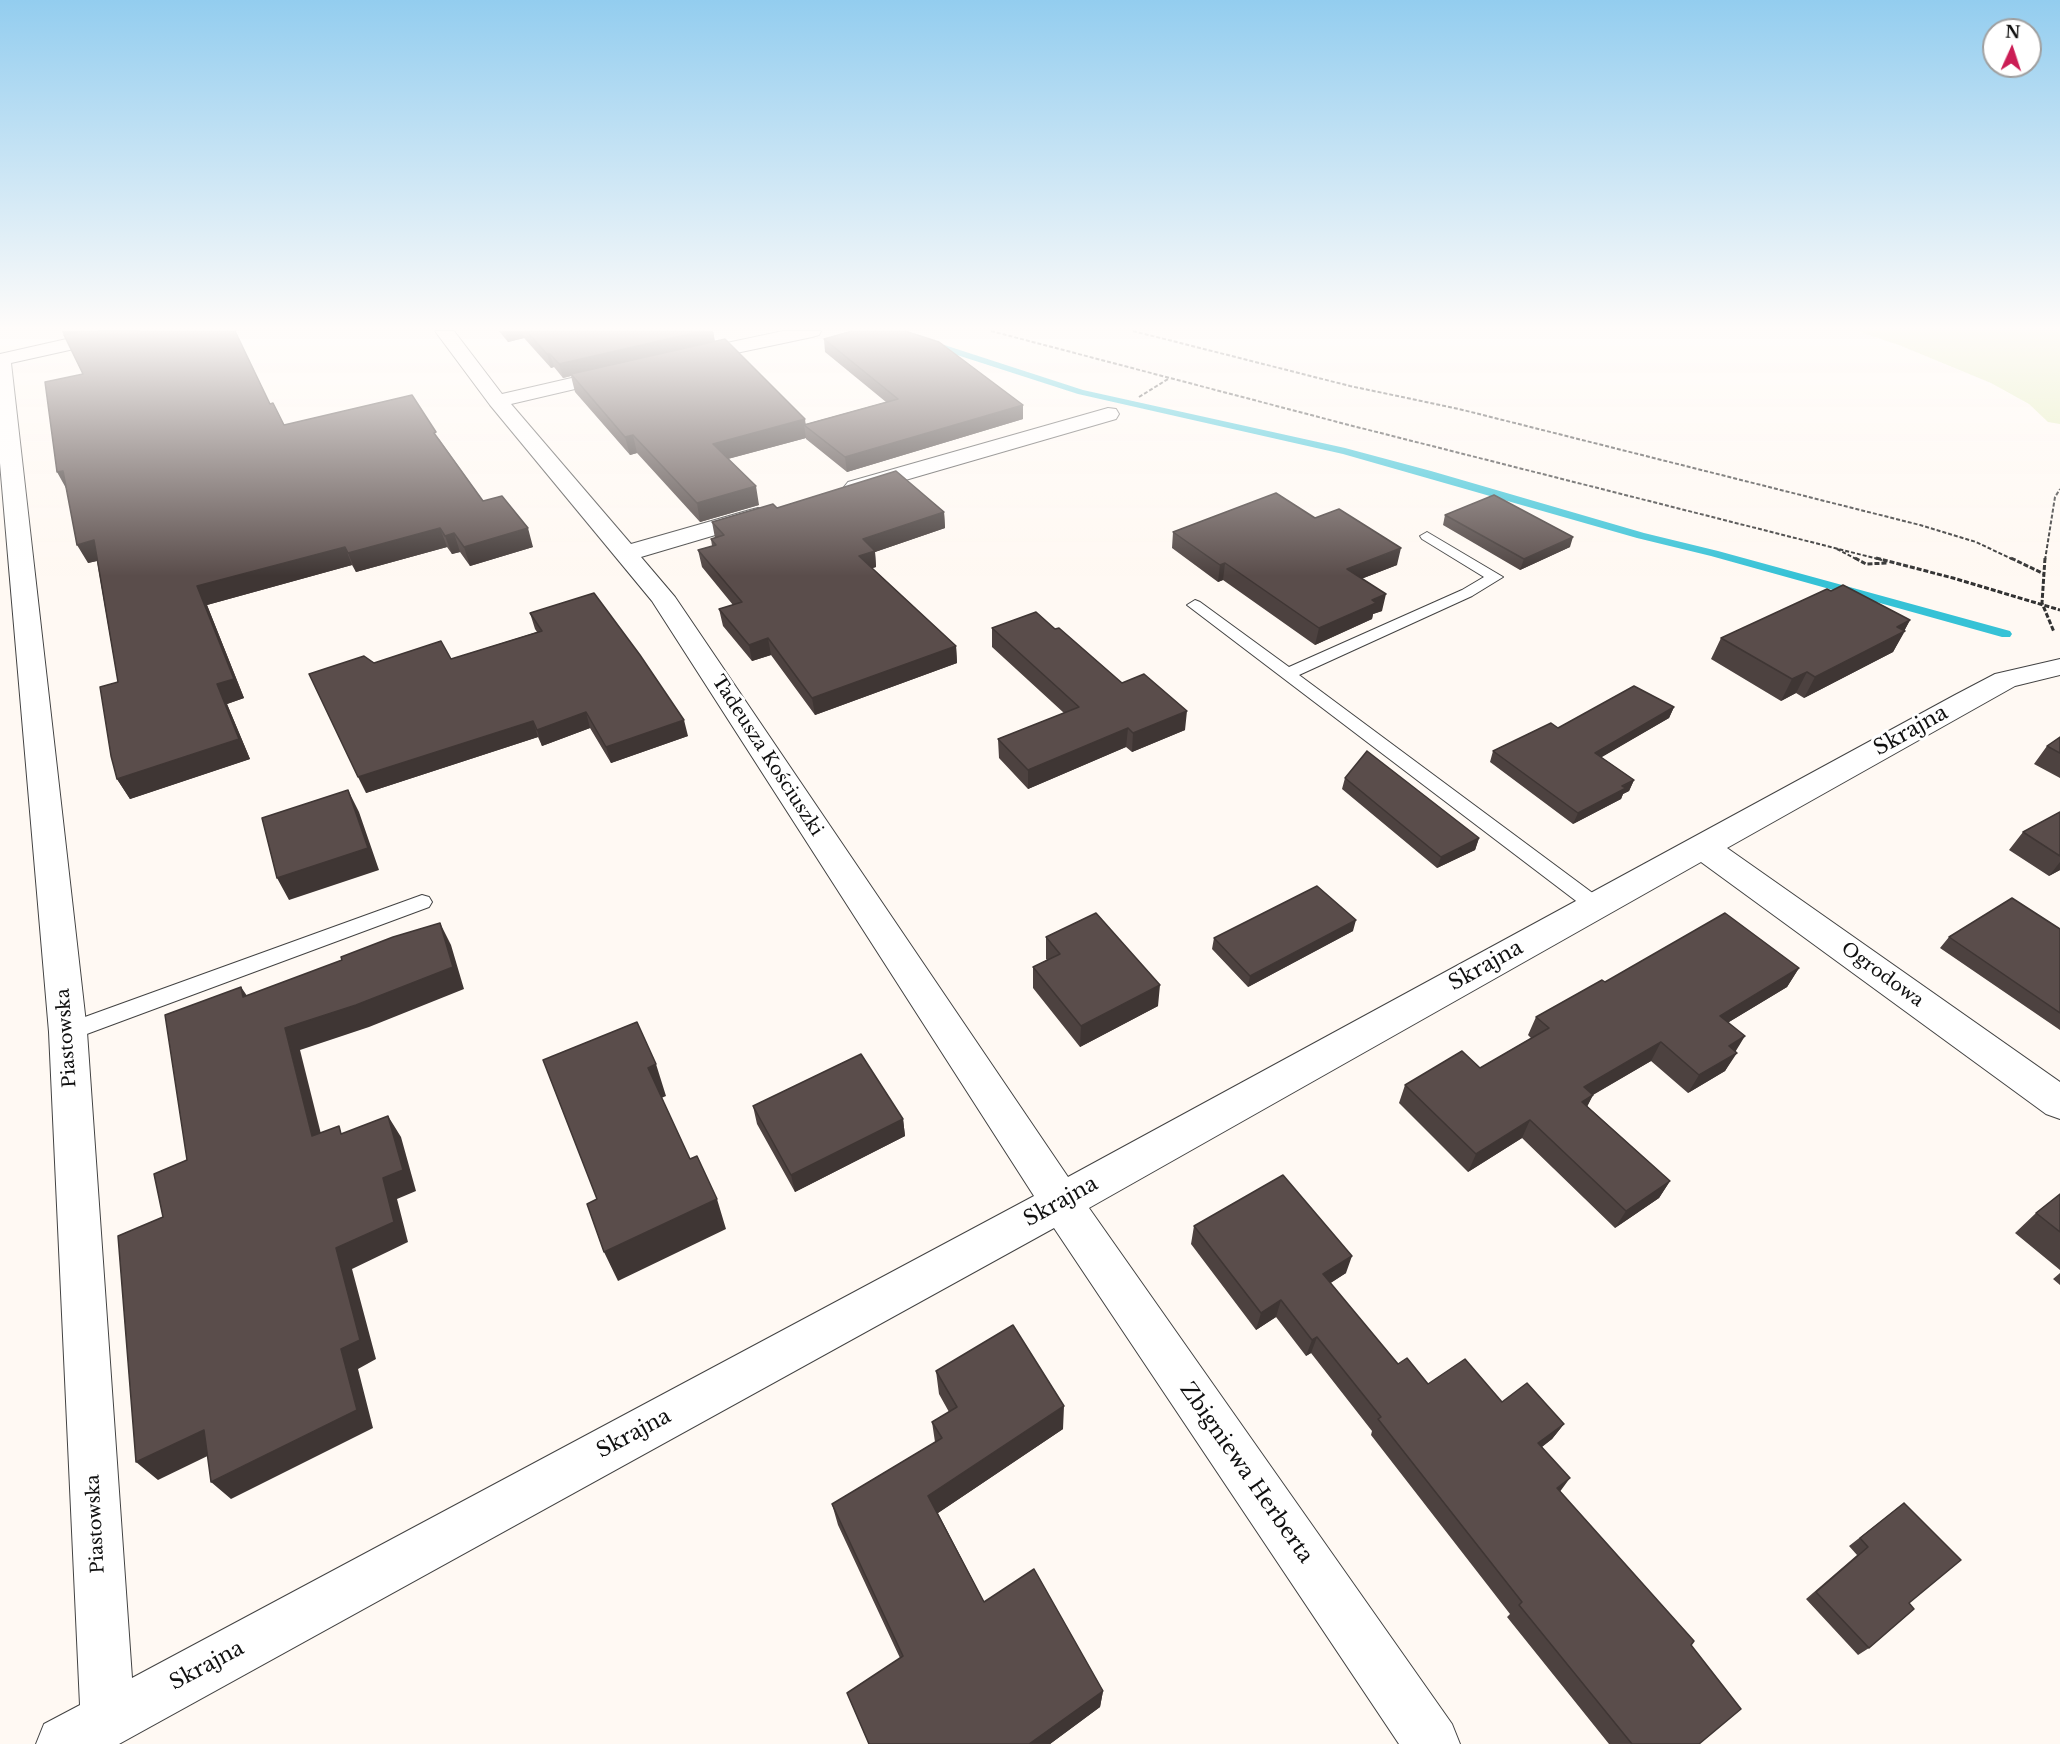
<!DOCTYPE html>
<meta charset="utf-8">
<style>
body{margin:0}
#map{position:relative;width:2060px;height:1744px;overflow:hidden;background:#fff9f3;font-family:"Libre Baskerville",serif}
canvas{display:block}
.north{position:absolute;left:1982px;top:18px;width:60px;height:60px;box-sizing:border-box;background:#fff;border:2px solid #9f9f9f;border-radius:50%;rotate:3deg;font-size:16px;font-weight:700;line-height:24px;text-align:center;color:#101010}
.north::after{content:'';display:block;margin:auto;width:21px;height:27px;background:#cb1d55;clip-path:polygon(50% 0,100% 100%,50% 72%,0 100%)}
</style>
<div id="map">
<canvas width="2060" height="1744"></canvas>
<div class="north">N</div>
</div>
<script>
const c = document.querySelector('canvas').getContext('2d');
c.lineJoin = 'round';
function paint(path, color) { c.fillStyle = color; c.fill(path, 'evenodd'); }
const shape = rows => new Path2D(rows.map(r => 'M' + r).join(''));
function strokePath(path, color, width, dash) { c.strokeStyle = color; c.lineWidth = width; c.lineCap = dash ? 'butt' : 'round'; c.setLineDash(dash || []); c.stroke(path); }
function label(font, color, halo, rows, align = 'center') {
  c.font = font + ' "Libre Baskerville",serif'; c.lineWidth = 6; c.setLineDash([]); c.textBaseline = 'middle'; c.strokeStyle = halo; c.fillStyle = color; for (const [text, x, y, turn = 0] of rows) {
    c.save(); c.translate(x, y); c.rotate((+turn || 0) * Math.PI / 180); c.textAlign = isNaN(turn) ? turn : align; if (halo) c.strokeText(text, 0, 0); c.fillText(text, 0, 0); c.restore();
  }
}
const green = shape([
 [1857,331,2060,331,2060,424,2048,422,2029,404,1991,383,1899,345]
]);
const stream = shape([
 [926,341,932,341,1083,390,1345,448,1431,471,1644,533,1718,551,2010,631,2012,634,2010,637,2002,637,1711,556,1637,538,1343,454,1078,394,926,345,926,341]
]);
const pathFar1 = shape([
 [991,331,1349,425,1882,560],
 [1133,331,1350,386,1459,409,1920,525,1976,542,2014,560],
 [1139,397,1168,379],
 [1837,549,1858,560],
 [2045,560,2055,497,2060,489]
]);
const path = shape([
 [1855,558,1866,564,1888,563],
 [1876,558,1953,578,2060,610],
 [2011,558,2044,574],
 [2045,558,2042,603,2054,632]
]);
const lane = shape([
 [1427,532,1503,577,1472,596,1299,675,1602,900,1605,905,1602,910,1595,912,1588,910,1187,605,1195,600,1200,602,1289,667,1462,590,1484,577,1422,539,1420,536,1427,532],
 [422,895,429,897,432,902,429,907,76,1038,68,1041,60,1038,57,1032,60,1026,422,895]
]);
const street = shape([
 [102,331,139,331,137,335,11,363,87,1032,132,1678,1034,1196,652,601,490,405,435,331,454,331,502,394,615,368,622,370,625,374,622,378,511,404,631,544,750,510,758,508,766,510,770,515,766,520,641,557,675,597,1068,1177,1955,695,1995,674,2060,659,2060,675,2015,686,1727,848,2060,1082,2060,1119,2046,1114,1701,862,1089,1208,1452,1724,1460,1744,1399,1744,1054,1228,119,1744,36,1744,44,1724,80,1705,49,1032,0,463,0,354,102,331],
 [783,331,821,331,819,335,812,337,689,363,682,361,679,357,682,353,689,351,783,331],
 [1108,408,1116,409,1119,414,1116,419,864,492,856,494,848,492,844,487,848,482,1108,408]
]);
const wall = shape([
 [62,331,235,331,270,404,284,425,439,439,483,501,533,547,470,566,460,552,452,554,447,547,356,572,352,565,207,605,244,698,227,704,250,759,130,799,117,779,118,682,97,561,88,563,83,374],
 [499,331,713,331,715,342,806,424,886,402,825,352,824,339,1023,405,1023,419,847,472,806,439,806,438,728,459,759,505,700,522,637,453,630,455,575,392,571,376,563,378,554,367,551,368,524,338,508,342],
 [777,508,944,512,945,528,875,552,876,567,872,568,956,646,957,663,815,715,771,655,752,661,723,626,719,609,733,605,702,567,698,550,712,546,711,539,715,538,712,522],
 [1445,515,1570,547,1520,570,1443,525],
 [1315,518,1397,565,1361,579,1382,611,1373,614,1372,619,1315,645,1223,580,1218,582,1172,548,1173,532],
 [1831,591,1910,620,1893,652,1804,698,1796,693,1781,701,1711,659,1721,638],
 [530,613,688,736,611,763,590,728,542,746,538,737,366,793,374,663,451,659,537,632,535,629],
 [992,628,1055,629,1122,683,1185,730,1132,752,1126,747,1028,789,999,758,998,739,1064,713,992,647],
 [1674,707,1669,718,1601,757,1634,780,1629,791,1623,794,1621,799,1573,824,1490,762,1493,751,1558,728],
 [2060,737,2060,778,2034,764,2047,746],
 [1345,778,1479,838,1475,850,1437,868,1342,789],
 [2060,812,2060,870,2049,876,2009,850,2023,832],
 [2060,929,2060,1030,1940,948,1949,937],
 [1353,931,1248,987,1212,949,1214,938],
 [1046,937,1158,1006,1080,1047,1033,988,1033,967,1047,960,1046,959],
 [1799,968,1787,987,1729,1022,1736,1052,1725,1071,1688,1093,1651,1061,1593,1095,1587,1106,1670,1181,1659,1198,1615,1228,1522,1138,1468,1172,1399,1103,1405,1085,1480,1068,1531,1038,1528,1035,1536,1017,1605,982],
 [753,1106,903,1119,905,1136,795,1192,757,1124],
 [2060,1194,2060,1270,2015,1233,2036,1213],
 [1194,1226,1346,1273,1330,1283,1398,1364,1428,1384,1502,1402,1564,1424,1552,1439,1542,1447,1560,1492,1691,1645,1699,1744,1609,1744,1507,1617,1510,1614,1371,1435,1372,1431,1311,1353,1306,1356,1276,1317,1256,1330,1191,1244],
 [2060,1273,2060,1285,2053,1279],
 [936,1371,1063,1429,938,1513,984,1602,1103,1691,1100,1707,1050,1744,869,1744,847,1693,900,1658,838,1525,832,1504,935,1442,932,1422,949,1412,939,1394],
 [1904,1503,1909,1603,1869,1648,1858,1655,1806,1599,1857,1555,1849,1546]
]);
const shadedWall = shape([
 [62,331,90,331,65,337],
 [505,331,522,331,524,338,508,342],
 [703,331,713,331,715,343,571,374,571,376,563,378,559,364],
 [547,354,550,354,554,367,551,368],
 [1023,405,1023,419,847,472,845,457],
 [805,419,806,427,804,425,806,438,716,462,713,444],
 [633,435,637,453,630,455,625,437],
 [63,471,67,490,57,472],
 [756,486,759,505,700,522,697,503],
 [944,512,945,528,875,552,876,567,860,572,859,556,863,539],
 [440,528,447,547,356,572,348,553],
 [528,528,533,547,470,566,464,547],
 [454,533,460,552,452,554,445,536],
 [1573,537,1570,547,1520,570,1524,559],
 [94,540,105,559,88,563,77,545],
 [345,547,352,565,207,605,244,698,227,704,250,759,130,799,117,779,217,684,197,586],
 [1401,548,1397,565,1343,586,1347,569],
 [1225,563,1223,580,1218,582,1220,565],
 [1386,594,1382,611,1373,614,1372,619,1315,645,1319,628,1372,600],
 [1910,620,1903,633,1905,631,1893,652,1804,698,1815,677,1897,627],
 [768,638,771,655,752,661,749,645],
 [956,646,957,663,815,715,812,698],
 [1807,672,1796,693,1781,701,1792,679],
 [1674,707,1669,718,1590,764,1595,753],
 [1187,711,1185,730,1132,752,1133,733],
 [586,712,590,728,542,746,537,730],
 [684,720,688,736,611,763,606,747],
 [533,721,538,737,366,793,358,777],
 [1128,728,1126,747,1028,789,1028,770],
 [1634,780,1629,791,1623,794,1621,799,1573,824,1578,813],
 [348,790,359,812,379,870,289,900,277,878],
 [1479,838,1475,850,1437,868,1441,857],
 [2060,862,2060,870,2049,876],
 [1356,920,1353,931,1248,987,1250,976],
 [440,923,451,945,464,989,369,1027,300,1050,327,1158,312,1136,285,1028],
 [1799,968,1787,987,1709,1034,1720,1016],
 [1160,985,1158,1006,1080,1047,1081,1026],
 [241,987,256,1009,243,997],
 [1745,1036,1734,1054,1737,1053,1725,1071,1688,1093,1699,1075,1729,1046],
 [1661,1042,1651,1061,1575,1105,1584,1087],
 [656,1064,666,1096,659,1099,648,1068],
 [1593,1095,1584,1113,1582,1102],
 [388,1116,401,1137,416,1191,397,1199,408,1242,352,1269,376,1359,358,1369,373,1428,231,1499,211,1482,341,1349,336,1248],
 [903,1119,905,1136,795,1192,791,1175],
 [1530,1120,1522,1138,1468,1172,1476,1154],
 [1670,1181,1659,1198,1615,1228,1626,1211],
 [717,1199,726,1229,618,1281,604,1252],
 [1352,1256,1346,1273,1317,1292,1323,1274],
 [1281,1300,1276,1317,1256,1330,1261,1313],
 [1317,1337,1311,1353,1306,1356,1312,1340],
 [1064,1406,1063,1429,932,1517,928,1496],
 [1564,1424,1552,1439,1527,1458,1538,1443],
 [204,1430,224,1448,158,1480,136,1462],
 [1570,1478,1559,1493,1557,1488],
 [1103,1691,1100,1707,1050,1744,1029,1744]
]);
const building = shape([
 [82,331,235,331,270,404,273,403,284,425,412,395,436,432,434,433,483,501,502,496,528,528,464,547,454,533,445,536,440,528,348,553,345,547,197,586,234,679,217,684,239,739,117,779,111,756,100,687,118,682,94,540,77,545,63,471,57,472,45,382,83,374,64,335,82,331],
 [526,331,703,331,559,364,550,354,547,354,526,331],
 [852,331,905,331,939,342,1023,405,845,457,804,425,898,399,824,339,852,331],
 [725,339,805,419,713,444,756,486,697,503,633,435,625,437,571,374,725,339],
 [896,471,944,512,863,539,875,551,859,556,956,646,812,698,768,638,749,645,719,609,742,602,698,550,716,545,711,539,724,535,712,522,773,504,777,508,896,471],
 [1276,493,1315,518,1339,509,1401,548,1347,569,1386,594,1372,600,1376,603,1319,628,1225,563,1220,565,1173,532,1276,493],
 [1494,495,1573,537,1524,559,1445,515,1494,495],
 [1843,585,1910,620,1897,627,1905,631,1815,677,1807,672,1792,679,1721,638,1827,589,1831,591,1843,585],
 [594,593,640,655,684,720,606,747,586,712,537,730,533,721,358,777,309,674,364,656,374,663,441,641,451,659,542,631,530,613,594,593],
 [1036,612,1055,629,1059,628,1122,683,1144,674,1187,711,1133,733,1128,728,1028,770,998,739,1079,707,992,628,1036,612],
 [1634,686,1674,707,1595,753,1634,780,1622,786,1626,788,1578,813,1493,751,1551,723,1558,728,1634,686],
 [2060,737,2060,753,2047,746,2060,737],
 [1367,751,1479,838,1441,857,1345,778,1367,751],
 [348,790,368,848,277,878,262,818,348,790],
 [2060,812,2060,856,2023,832,2060,812],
 [1317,886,1356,920,1250,976,1214,938,1317,886],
 [2012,898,2060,929,2060,1013,1949,937,2012,898],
 [1096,913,1160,985,1081,1026,1033,967,1060,954,1046,937,1096,913],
 [1725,913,1799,968,1720,1016,1745,1036,1729,1046,1737,1053,1699,1075,1661,1042,1584,1087,1593,1095,1582,1102,1670,1181,1626,1211,1530,1120,1476,1154,1405,1085,1462,1051,1480,1068,1549,1028,1536,1017,1602,980,1605,982,1725,913],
 [440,923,453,967,356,1005,285,1028,312,1136,339,1126,341,1134,388,1116,403,1170,383,1178,394,1222,336,1248,360,1340,341,1349,357,1410,211,1482,204,1430,136,1462,118,1236,163,1217,154,1174,187,1160,165,1015,241,987,243,997,342,960,341,957,393,937,440,923],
 [637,1022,656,1064,648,1068,690,1159,697,1156,717,1199,604,1252,587,1204,597,1199,543,1060,637,1022],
 [861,1054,903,1119,791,1175,753,1106,861,1054],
 [1283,1175,1352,1256,1323,1274,1398,1364,1407,1358,1428,1384,1465,1359,1502,1402,1527,1383,1564,1424,1538,1443,1570,1478,1557,1488,1694,1641,1691,1645,1741,1709,1699,1744,1632,1744,1519,1605,1522,1602,1378,1419,1381,1417,1317,1337,1312,1340,1281,1300,1261,1313,1194,1226,1283,1175],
 [2060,1194,2060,1232,2036,1213,2060,1194],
 [1013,1325,1064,1406,928,1496,984,1602,1034,1569,1103,1691,1029,1744,869,1744,847,1693,903,1656,832,1504,942,1438,932,1422,957,1407,936,1371,1013,1325],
 [1904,1503,1961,1560,1909,1603,1914,1609,1869,1648,1816,1592,1868,1547,1860,1538,1904,1503]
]);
const streetNames = [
 ["Tadeusza Kościuszki",767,756,57],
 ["Ogrodowa",1882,975,36],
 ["Piastowska",67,1038,-94],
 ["Piastowska",96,1524,-93]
];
const nearStreetnames = [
 ["Skrajna",1911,731,-29],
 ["Skrajna",1486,966,-29],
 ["Skrajna",1061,1202,-29],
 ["Skrajna",634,1434,-28],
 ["Zbigniewa Herberta",1246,1473,55],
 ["Skrajna",207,1666,-28]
];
paint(green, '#e2edb9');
paint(stream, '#36c2d6');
strokePath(lane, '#434343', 2);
strokePath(street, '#434343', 2);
strokePath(pathFar1, '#323232', 2, [4, 2]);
strokePath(path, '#323232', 3, [5, 2]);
paint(lane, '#fff');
paint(street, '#fff');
paint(wall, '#4d4240');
paint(shadedWall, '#3f3634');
paint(building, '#5a4d4b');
strokePath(building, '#3f3634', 1.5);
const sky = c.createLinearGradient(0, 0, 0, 576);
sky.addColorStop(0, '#93cdef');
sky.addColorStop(0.57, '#fffcfa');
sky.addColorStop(1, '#fffcfa00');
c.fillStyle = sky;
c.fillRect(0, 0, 2060, 576);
label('18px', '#101010', '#fff', streetNames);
label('21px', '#101010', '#fff', nearStreetnames);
</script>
